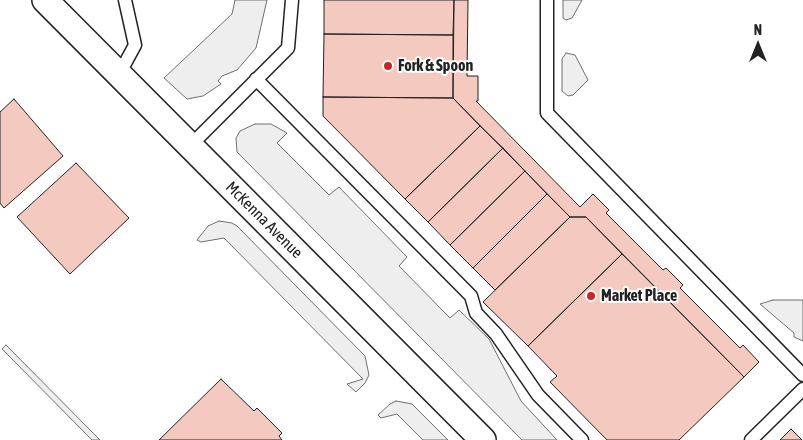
<!DOCTYPE html>
<style>
body{margin:0}
#map{position:relative;width:803px;height:440px;overflow:hidden;background:#fff;font-family:"Asap Condensed",sans-serif}
canvas{display:block}
.north{position:absolute;left:733px;top:20px;width:50px;height:50px;-webkit-text-stroke:4px #fff;paint-order:stroke;rotate:0deg;font-size:14px;font-weight:700;line-height:20px;text-align:center;color:#222}
.north::after{content:'';display:block;margin:auto;width:18px;height:22px;background:#222;clip-path:polygon(50% 0,100% 100%,50% 72%,0 100%)}
</style>
<div id="map">
<canvas width="803" height="440"></canvas>
<div class="north">N</div>
</div>
<script>
const c = document.querySelector('canvas').getContext('2d');
c.lineJoin = 'round';
function paint(path, color) { c.fillStyle = color; c.fill(path, 'evenodd'); }
const shape = rows => new Path2D(rows.map(r => 'M' + r).join(''));
function strokePath(path, color, width, dash) { c.strokeStyle = color; c.lineWidth = width; c.lineCap = dash ? 'butt' : 'round'; c.setLineDash(dash || []); c.stroke(path); }
function label(font, color, halo, rows, align = 'center') {
  c.font = font + ' "Asap Condensed",sans-serif'; c.lineWidth = 4; c.setLineDash([]); c.textBaseline = 'middle'; c.strokeStyle = halo; c.fillStyle = color; for (const [text, x, y, turn = 0] of rows) {
    c.save(); c.translate(x, y); c.rotate((+turn || 0) * Math.PI / 180); c.textAlign = isNaN(turn) ? turn : align; if (halo) c.strokeText(text, 0, 0); c.fillText(text, 0, 0); c.restore();
  }
}
const green = shape([
 [235,0,267,0,256,48,237,70,222,76,218,81,221,84,203,96,187,99,164,78,232,14,235,0],
 [563,0,582,0,572,18,566,20,563,18,563,0],
 [566,53,575,55,588,80,573,95,568,96,562,91,562,59,566,53],
 [255,124,271,124,287,133,277,143,329,195,339,187,407,257,399,266,450,318,459,310,489,339,521,401,557,440,522,440,237,152,236,138,240,131,255,124],
 [219,221,232,223,237,226,365,356,369,375,365,383,356,392,347,384,363,379,224,238,201,242,197,240,208,226,219,221],
 [773,300,803,300,803,341,794,337,794,333,760,304,773,300],
 [6,345,100,440,92,440,2,349,6,345],
 [396,401,412,404,448,440,423,440,397,414,381,418,378,415,390,404,396,401]
]);
const building = shape([
 [324,0,454,0,453,35,324,34,324,0],
 [454,0,468,0,467,76,478,76,478,101,476,101,580,207,593,194,609,210,606,213,663,270,666,268,683,285,680,288,740,348,743,345,759,362,744,377,586,217,570,217,453,98,454,0],
 [324,34,453,35,453,98,323,97,324,34],
 [323,97,453,98,480,126,405,199,323,116,323,97],
 [14,99,63,156,4,208,0,203,0,112,14,99],
 [480,126,503,148,428,222,405,199,480,126],
 [503,148,525,171,450,245,428,222,503,148],
 [76,163,129,218,70,274,17,217,76,163],
 [525,171,547,194,473,268,450,245,525,171],
 [547,194,570,217,495,290,473,268,547,194],
 [570,217,586,217,622,254,528,346,483,302,570,217],
 [622,254,744,377,679,440,607,440,550,382,557,376,528,346,622,254],
 [221,379,254,411,257,408,282,433,279,436,282,440,159,440,221,379],
 [791,429,802,440,780,440,791,429]
]);
const lane = shape([
 [125,0,135,45,122,69,125,78],
 [547,0,547,113,803,375],
 [256,79,471,296,476,313,496,334,538,395,582,440],
 [190,146,288,48,292,0],
 [751,440,803,389]
]);
const street = shape([
 [45,0,483,440]
]);
const markers = [
 [388,66,5,"#c62828"],
 [591,296,5,"#c62828"]
];
const poiNames = [
 ["Fork & Spoon",398,66],
 ["Market Place",601,296]
];
const streetNames = [
 ["McKenna Avenue",264,220,45]
];
paint(green, '#eee');
strokePath(green, '#6f6f6f', 1);
paint(building, '#f3c9c0');
strokePath(building, '#222', 1);
strokePath(lane, '#222', 15);
strokePath(street, '#222', 28);
strokePath(lane, '#fff', 12);
strokePath(street, '#fff', 25);
for (const [x, y, r, color] of markers) { const dot = new Path2D(); dot.arc(x, y, r, 0, 2 * Math.PI); c.fillStyle = color; c.fill(dot); strokePath(dot, '#fff', 2); }
label('bold 16px', '#222', '#fff', poiNames, 'left');
label('16px', '#222', '#fff', streetNames);
</script>
